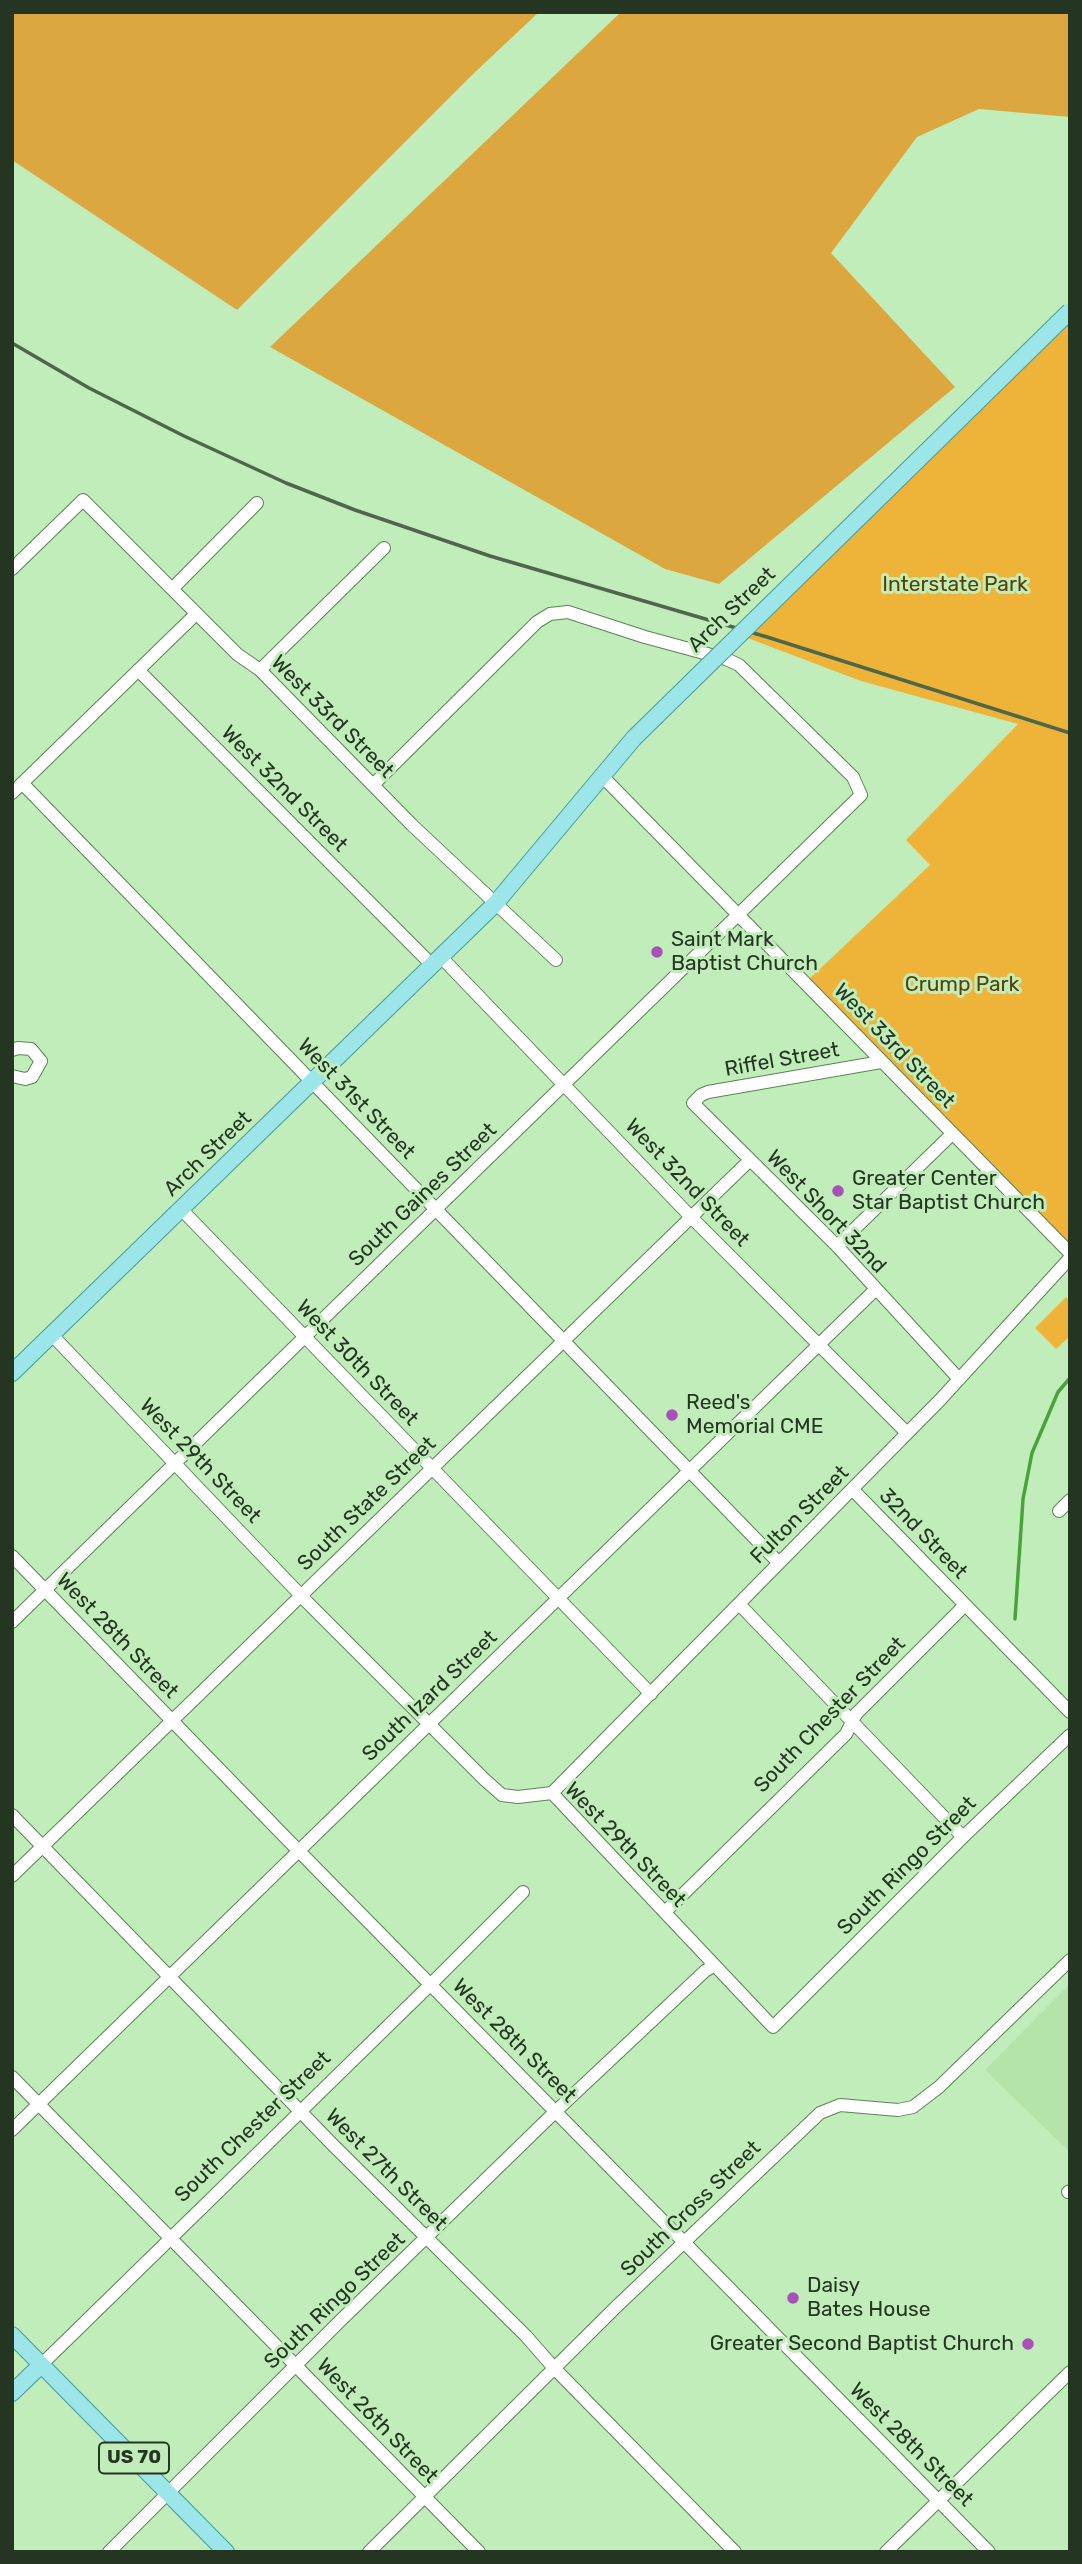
<!DOCTYPE html>
<style>
body{margin:0}
#map{position:relative;width:1082px;height:2564px;overflow:hidden;background:#c1edba;font-family:Rubik,sans-serif}
canvas{display:block}
.frame{position:absolute;inset:0;border:14px solid #243522;pointer-events:none}
</style>
<div id="map">
<canvas width="1082" height="2564"></canvas>
<div class="frame"></div>
</div>
<script>
const c = document.querySelector('canvas').getContext('2d');
c.lineJoin = 'round';
function paint(path, color) { c.fillStyle = color; c.fill(path, 'evenodd'); }
const shape = rows => new Path2D(rows.map(r => 'M' + r).join(''));
function strokePath(path, color, width, dash) { c.strokeStyle = color; c.lineWidth = width; c.lineCap = dash ? 'butt' : 'round'; c.setLineDash(dash || []); c.stroke(path); }
function label(font, color, halo, rows, align = 'center') {
  c.font = font + ' Rubik,sans-serif'; c.lineWidth = 6; c.setLineDash([]); c.textBaseline = 'middle'; c.strokeStyle = halo; c.fillStyle = color; for (const [text, x, y, turn = 0] of rows) {
    c.save(); c.translate(x, y); c.rotate((+turn || 0) * Math.PI / 180); c.textAlign = isNaN(turn) ? turn : align; if (halo) c.strokeText(text, 0, 0); c.fillText(text, 0, 0); c.restore();
  }
}
const built = shape([
 [1070,1984,1070,2152,985,2070]
]);
const green = shape([
 [1070,311,1070,1253,806,982,930,865,906,840,1018,724,861,681,737,634],
 [1066,1297,1070,1301,1070,1336,1056,1349,1035,1328]
]);
const forest = shape([
 [12,12,539,12,472,75,237,310,12,160],
 [621,12,1070,12,1070,117,979,109,917,137,831,253,955,387,719,584,665,569,270,347]
]);
const stream = shape([
 [1015,1619,1023,1499,1032,1453,1058,1392,1070,1378]
]);
const minor = shape([
 [12,569,83,500,237,654,260,670,412,825,556,960],
 [173,588,257,503],
 [138,670,432,965],
 [260,670,384,548],
 [602,776,1070,1253],
 [22,783,779,1563],
 [12,793,196,614],
 [441,957,691,1217,907,1433],
 [12,1050,18,1048,31,1049,41,1061,32,1077,25,1079,12,1076],
 [881,1062,708,1092,701,1095,693,1103,837,1246,959,1379],
 [181,1209,651,1694],
 [837,1246,952,1134],
 [52,1335,309,1604,485,1780,502,1795,518,1797,552,1793,773,2027,963,1837,1070,1735],
 [852,1489,1070,1712],
 [1059,1511,1070,1500],
 [12,1556,286,1838,989,2552],
 [739,1604,963,1837],
 [12,1622,861,795,853,777,739,665,726,659,645,637,568,612,550,614,537,622,373,785],
 [552,1793,940,1400,1070,1258],
 [12,1815,333,2145,526,2336,554,2368,735,2552],
 [12,1876,750,1160],
 [665,1912,846,1734,856,1714,965,1605],
 [12,2077,479,2552],
 [12,2130,875,1290],
 [1068,2192,1070,2191],
 [41,2365,431,1984,523,1892],
 [109,2552,339,2322,556,2111,705,1971,713,1966],
 [369,2552,616,2307,820,2113,840,2105,898,2110,913,2107,939,2087,1070,1960],
 [886,2552,1070,2372]
]);
const major = shape([
 [12,1373,495,904,634,738],
 [12,2335,226,2552],
 [12,2393,41,2365]
]);
const rail = shape([
 [12,343,89,388,184,436,286,483,355,510,490,556,767,637,1070,733]
]);
const majorBridge = shape([
 [634,738,1070,311]
]);
const markers = [
 [657,952,7,"#a94fba"],
 [838,1191,7,"#a94fba"],
 [672,1415,7,"#a94fba"],
 [793,2298,7,"#a94fba"],
 [1028,2344,7,"#a94fba"]
];
const shields = [
 [134,2458,70]
];
const shieldNames = [
 ["US 70",134,2458]
];
const parkNames = [
 ["Interstate Park",955,585],
 ["Crump Park",962,985]
];
const streetNames = [
 ["Arch Street",732,610,-44],
 ["West 33rd Street",332,717,45],
 ["West 32nd Street",284,789,45],
 ["West 33rd Street",894,1046,46],
 ["Riffel Street",782,1060,-10],
 ["West 31st Street",356,1099,46],
 ["Arch Street",208,1154,-44],
 ["West 32nd Street",687,1183,46],
 ["South Gaines Street",423,1195,-44],
 ["West Short 32nd",826,1212,46],
 ["West 30th Street",357,1363,46],
 ["West 29th Street",200,1461,46],
 ["South State Street",367,1504,-44],
 ["Fulton Street",800,1515,-45],
 ["32nd Street",923,1534,46],
 ["West 28th Street",117,1636,46],
 ["South Izard Street",430,1696,-44],
 ["South Chester Street",830,1715,-46],
 ["West 29th Street",625,1845,46],
 ["South Ringo Street",907,1866,-45],
 ["West 28th Street",514,2041,45],
 ["South Chester Street",253,2127,-44],
 ["West 27th Street",386,2170,45],
 ["South Cross Street",691,2209,-44],
 ["South Ringo Street",335,2301,-44],
 ["West 26th Street",377,2421,46],
 ["West 28th Street",911,2445,45]
];
const poiNames = [
 ["Saint Mark",671,940],
 ["Baptist Church",671,964],
 ["Greater Center",852,1179],
 ["Star Baptist Church",852,1203],
 ["Reed's",686,1403],
 ["Memorial CME",686,1427],
 ["Daisy",807,2286],
 ["Bates House",807,2310],
 ["Greater Second Baptist Church",1014,2344,"right"]
];
paint(built, '#b4e4ab');
paint(green, '#eeb339');
paint(forest, '#dca73f');
strokePath(stream, '#49a33b', 3.5);
strokePath(minor, '#5b8355', 14);
strokePath(major, '#479d9b', 18);
strokePath(minor, '#fff', 12);
strokePath(major, '#9ce6ea', 16);
strokePath(rail, '#4e664a', 3.5);
strokePath(majorBridge, '#479d9b', 18, []);
strokePath(majorBridge, '#9ce6ea', 16);
for (const [x, y, r, color] of markers) { const dot = new Path2D(); dot.arc(x, y, r, 0, 2 * Math.PI); c.fillStyle = color; c.fill(dot); strokePath(dot, '#c1edba', 2.5); }
for (const [x, y, w] of shields) { const box = new Path2D(); box.roundRect(x - w / 2, y - 15.5, w, 31, 5); c.fillStyle = '#c1edba'; c.fill(box); strokePath(box, '#243522', 2); }
label('bold 19px', '#243522', null, shieldNames);
label('21px', '#5b4004', '#c1edba', parkNames);
label('21px', '#243522', '#c1edba', streetNames);
label('21px', '#243522', '#c1edba', poiNames, 'left');
</script>
